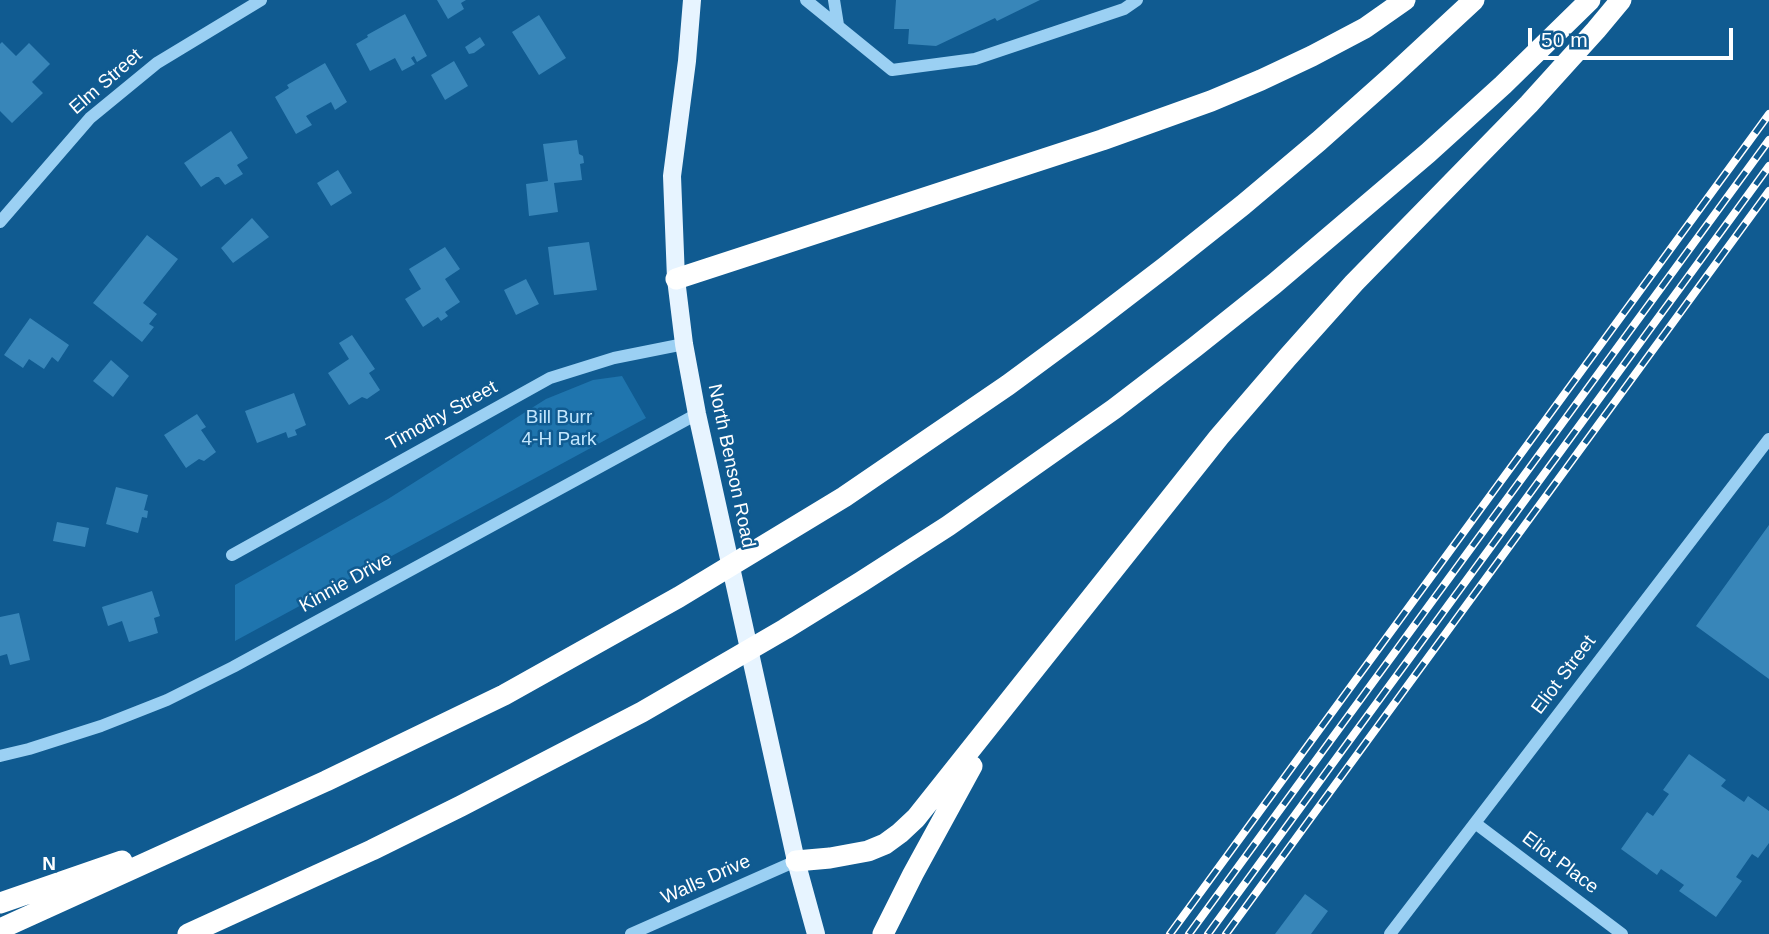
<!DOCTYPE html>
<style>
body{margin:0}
#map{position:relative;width:1769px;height:934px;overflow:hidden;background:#105b91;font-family:Arial,sans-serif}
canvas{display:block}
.north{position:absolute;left:14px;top:850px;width:70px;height:70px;-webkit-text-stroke:5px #105b91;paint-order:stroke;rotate:0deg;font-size:19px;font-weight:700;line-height:28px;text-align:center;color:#fff}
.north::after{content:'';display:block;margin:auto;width:24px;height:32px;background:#fff;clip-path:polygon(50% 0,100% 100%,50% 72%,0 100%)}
.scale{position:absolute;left:1528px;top:28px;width:205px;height:32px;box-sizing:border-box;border:4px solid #fff;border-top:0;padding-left:9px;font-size:21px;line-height:24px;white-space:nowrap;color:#fff;-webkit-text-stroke:5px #105b91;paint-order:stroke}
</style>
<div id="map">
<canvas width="1769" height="934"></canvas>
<div class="north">N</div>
<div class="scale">50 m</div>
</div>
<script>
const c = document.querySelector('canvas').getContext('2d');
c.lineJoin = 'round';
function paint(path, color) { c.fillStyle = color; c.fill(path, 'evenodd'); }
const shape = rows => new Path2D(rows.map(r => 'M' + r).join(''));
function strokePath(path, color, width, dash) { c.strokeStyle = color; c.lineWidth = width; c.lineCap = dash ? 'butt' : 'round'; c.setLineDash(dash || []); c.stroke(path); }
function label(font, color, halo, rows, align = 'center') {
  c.font = font + ' Arial,sans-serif'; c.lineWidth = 5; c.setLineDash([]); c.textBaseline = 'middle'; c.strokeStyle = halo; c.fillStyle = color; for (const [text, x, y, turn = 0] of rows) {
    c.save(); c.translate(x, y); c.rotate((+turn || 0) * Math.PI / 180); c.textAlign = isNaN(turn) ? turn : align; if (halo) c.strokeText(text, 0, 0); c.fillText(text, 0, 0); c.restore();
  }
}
const green = shape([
 [622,376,646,418,235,641,235,585,388,499,546,399,593,380]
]);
const building = shape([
 [437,0,466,0,461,3,464,9,448,19],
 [896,0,1040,0,997,21,995,18,936,46,908,44,909,29,894,29],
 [405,14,427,56,417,62,414,56,411,58,415,64,402,71,395,58,370,71,356,44,368,37,367,35],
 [539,15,566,58,539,75,512,32],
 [480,37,485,45,474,53,469,54,465,47],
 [2,42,16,56,29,43,50,64,32,82,43,93,12,123,0,111,0,44],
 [454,61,468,86,445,100,431,75],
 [325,63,347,102,335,110,331,102,306,116,312,125,296,134,275,97,289,88,287,85],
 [231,131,248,158,237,165,243,174,225,185,219,177,216,177,201,187,184,163],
 [577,140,579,154,583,156,584,163,580,164,582,180,554,183,558,212,529,216,526,184,548,181,543,144],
 [338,170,352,193,331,206,317,183],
 [252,218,269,237,233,263,221,248],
 [147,235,178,259,143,303,157,314,149,324,154,327,142,342,93,303],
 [589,242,597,290,554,295,548,247],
 [445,247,460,269,445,279,460,302,445,312,448,316,441,321,438,317,423,327,405,299,421,289,409,269],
 [526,279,539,304,516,315,504,290],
 [30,318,69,345,58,362,52,357,44,369,29,359,23,368,4,355],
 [352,335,375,369,369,373,380,390,367,399,362,397,349,405,328,373,349,359,339,343],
 [111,360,129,376,113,397,93,381],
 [294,393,306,425,295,430,297,435,288,438,286,432,257,443,245,411],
 [197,414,206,427,201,430,216,452,204,461,199,459,186,468,164,435],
 [116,487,148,495,144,510,148,511,147,518,142,517,138,533,106,524],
 [57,522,89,528,85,547,53,541],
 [1769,525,1769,679,1696,626],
 [152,591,160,616,154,618,158,633,129,642,122,621,108,626,102,607],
 [19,613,30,660,10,665,7,654,0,656,0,617],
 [1689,754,1726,780,1721,786,1744,802,1748,796,1769,811,1769,843,1758,858,1752,854,1736,877,1742,881,1716,917,1679,891,1684,885,1661,869,1657,875,1621,849,1647,812,1653,816,1669,794,1663,790],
 [1305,894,1328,911,1311,934,1275,934]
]);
const minor = shape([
 [806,0,892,70,975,59,1124,9,1137,0],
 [834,0,838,25],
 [0,222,90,118,157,63,261,0],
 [232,555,550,378,614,358,684,344],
 [0,756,29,749,101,726,167,700,233,667,697,414],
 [1475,823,1622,934],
 [631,934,796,861],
 [1390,934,1769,439]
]);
const major = shape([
 [692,0,687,61,672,176,676,279,684,344,697,414,796,861,816,934]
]);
const highway = shape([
 [676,279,1102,140,1211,101,1261,80,1312,56,1365,28,1405,0],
 [796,861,830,858,868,851,885,844,900,833,916,818,1219,437,1287,358,1354,283,1529,104,1596,30,1621,0],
 [0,903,122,861],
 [0,929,326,781,504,695,679,597,844,497,1008,385,1088,326,1165,267,1243,205,1319,141,1392,76,1474,0],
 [188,934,372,850,461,806,642,712,785,629,861,582,948,526,1114,409,1195,347,1274,284,1428,153,1503,85,1590,0],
 [883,934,913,874,972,766]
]);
const rail = shape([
 [1170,934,1769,114],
 [1189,934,1769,140],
 [1208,934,1769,166],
 [1226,934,1769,191]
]);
const streetNames = [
 ["Elm Street",106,82,-41],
 ["Timothy Street",442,416,-29],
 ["North Benson Road",731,466,78],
 ["Kinnie Drive",346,583,-29],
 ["Eliot Street",1564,675,-53],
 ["Eliot Place",1560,863,37],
 ["Walls Drive",706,880,-24]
];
const parkNames = [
 ["Bill Burr",559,418],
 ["4-H Park",559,440]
];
paint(green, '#1f75ae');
paint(building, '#3886b9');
strokePath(minor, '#9bd0f3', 12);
strokePath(major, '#e7f4ff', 18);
strokePath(highway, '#fff', 21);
strokePath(rail, '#fff', 8);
strokePath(rail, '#105b91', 5, [16]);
label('19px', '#fff', '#105b91', streetNames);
label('19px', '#c2e6fd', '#105b91', parkNames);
</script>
